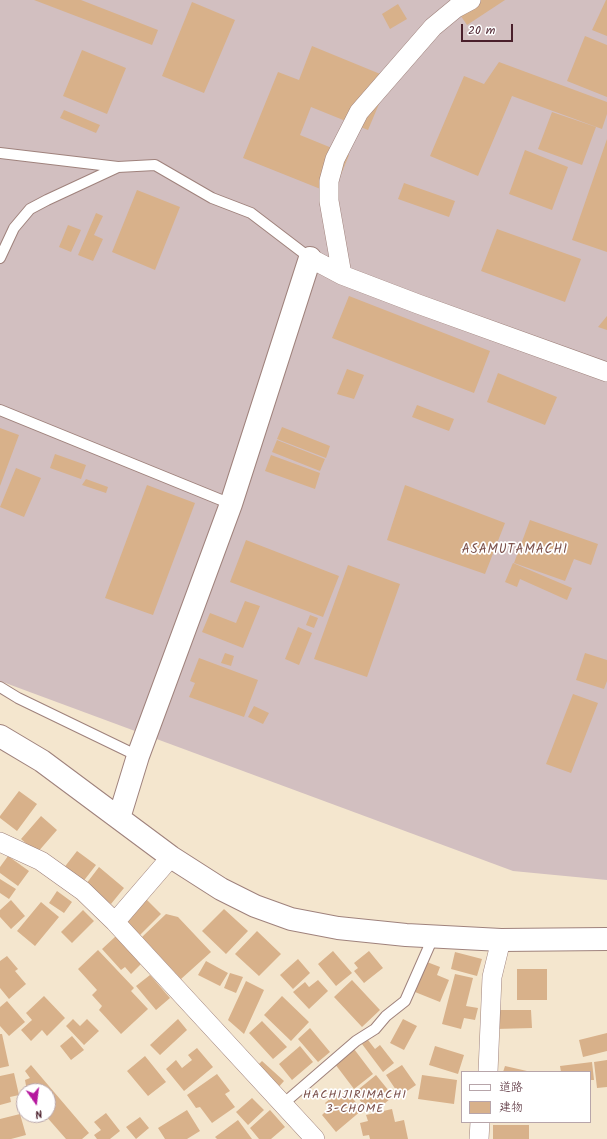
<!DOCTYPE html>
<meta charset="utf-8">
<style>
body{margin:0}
#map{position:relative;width:607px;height:1139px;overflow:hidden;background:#f4e6ce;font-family:Kalam,"Klee One",sans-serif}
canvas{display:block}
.legend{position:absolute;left:461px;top:1071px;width:130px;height:52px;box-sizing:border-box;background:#fff;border:1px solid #b7a5aa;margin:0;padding:5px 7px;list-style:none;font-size:12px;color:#4a1f2b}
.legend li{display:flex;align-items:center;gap:8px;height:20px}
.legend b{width:20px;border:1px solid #b7a5aa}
.north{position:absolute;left:16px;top:1083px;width:40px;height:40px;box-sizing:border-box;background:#fff;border:1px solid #b7a5aa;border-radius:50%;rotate:166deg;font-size:11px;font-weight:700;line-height:16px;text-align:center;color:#4a1f2b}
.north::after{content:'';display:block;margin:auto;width:14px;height:18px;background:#b5179e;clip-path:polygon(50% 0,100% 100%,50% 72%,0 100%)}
.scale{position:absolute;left:461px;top:24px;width:52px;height:18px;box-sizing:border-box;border:2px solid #4a1f2b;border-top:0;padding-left:5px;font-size:12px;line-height:14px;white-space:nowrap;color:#4a1f2b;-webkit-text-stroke:3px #fff;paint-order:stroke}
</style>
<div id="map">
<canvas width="607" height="1139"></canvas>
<ul class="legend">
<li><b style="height:5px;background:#fff"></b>道路</li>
<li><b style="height:11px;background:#d8b18a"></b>建物</li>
</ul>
<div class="north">N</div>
<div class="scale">20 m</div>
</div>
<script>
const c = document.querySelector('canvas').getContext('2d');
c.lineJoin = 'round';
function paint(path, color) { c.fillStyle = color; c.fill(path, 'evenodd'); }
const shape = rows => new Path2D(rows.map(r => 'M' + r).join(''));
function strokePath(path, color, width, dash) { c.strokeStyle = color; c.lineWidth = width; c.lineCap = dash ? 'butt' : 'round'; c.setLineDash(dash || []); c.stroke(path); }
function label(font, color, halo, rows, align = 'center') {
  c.font = font + ' Kalam,sans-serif'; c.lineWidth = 3.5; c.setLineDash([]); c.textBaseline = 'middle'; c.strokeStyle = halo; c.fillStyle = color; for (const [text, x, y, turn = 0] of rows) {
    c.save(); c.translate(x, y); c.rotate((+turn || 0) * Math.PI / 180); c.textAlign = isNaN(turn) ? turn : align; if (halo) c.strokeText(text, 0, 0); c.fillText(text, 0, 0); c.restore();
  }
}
const industrial = shape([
 [0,0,607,0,607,880,513,871,0,681]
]);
const building = shape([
 [34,0,81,0,158,30,152,45],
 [450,0,505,0,467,25],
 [606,0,607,0,607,36,592,30],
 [192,2,235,20,204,93,162,76],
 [398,4,407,19,390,29,382,14],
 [585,36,607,45,607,97,567,81],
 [312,46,390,78,368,130,311,107,300,135,349,155,333,194,243,158,278,72,299,80],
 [82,50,126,68,107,114,63,96],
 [499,62,607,102,607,114,602,129,512,96,478,176,430,156,464,76,484,84],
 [64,110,100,125,96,133,60,118],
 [552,112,596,127,582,165,538,149],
 [607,139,607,252,572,240],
 [525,150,568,167,552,210,509,194],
 [404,183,455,201,449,217,398,199],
 [137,190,180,207,155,270,112,252],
 [96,213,103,216,94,235,103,239,93,261,78,255],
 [68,225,81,230,71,252,59,247],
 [497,229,581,259,565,302,481,271],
 [349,296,490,351,474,393,332,338],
 [607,316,607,330,598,327],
 [347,369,364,375,354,399,337,394],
 [498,373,557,397,545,425,487,402],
 [417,405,454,419,449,431,412,417],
 [282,427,330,446,326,458,277,439],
 [0,428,19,435,0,486],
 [277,440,325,459,320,471,272,452],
 [55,454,86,465,81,479,50,468],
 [271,455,320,473,315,489,265,471],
 [16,468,41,478,24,517,0,507],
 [86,479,108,487,106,493,82,485],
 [147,485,195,503,153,615,105,598],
 [405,485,505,523,485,574,387,540],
 [530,520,598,544,591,565,574,559,565,581,514,563],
 [246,540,339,576,323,617,230,582],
 [513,563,572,588,567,600,520,579,517,587,505,582],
 [348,565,400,584,367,677,314,659],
 [245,601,260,606,243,648,202,632,210,613,236,623],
 [310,615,318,618,314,628,306,625],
 [298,627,312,633,299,665,285,659],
 [225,653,234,656,231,666,221,663],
 [585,653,607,660,607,681,604,689,576,680],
 [199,658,258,680,244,717,189,697,195,683,190,681],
 [573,694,598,703,571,773,546,764],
 [254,706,269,713,263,724,248,717],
 [19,791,37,804,17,831,0,818,0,816],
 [41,816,57,830,37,853,21,839],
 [77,851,96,865,82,883,63,869],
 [8,856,29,871,18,886,0,873,0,867],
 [99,867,124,888,111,904,86,884],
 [0,879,16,889,9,899,0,893],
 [57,891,72,902,64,913,49,903],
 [144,897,161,914,138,937,121,919],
 [11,900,25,916,11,929,0,917,0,910],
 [41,902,59,917,35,946,17,931],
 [224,909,248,931,226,954,202,931],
 [83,910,94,921,72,943,61,932],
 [166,914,178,917,211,952,181,979,142,937],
 [257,931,281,954,259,976,235,954],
 [116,936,142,963,131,974,125,967,121,970,102,949],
 [98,950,134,988,131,991,148,1009,121,1034,99,1010,102,1006,92,995,97,990,78,969],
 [333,951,352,973,336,986,318,964],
 [369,951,383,968,364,983,354,971,358,968,354,963],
 [455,952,482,959,477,976,451,969],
 [7,956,18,969,15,971,26,984,9,999,0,988,0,961],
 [298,959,310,973,293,989,280,975],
 [206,961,228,973,220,986,198,975],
 [427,962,440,967,437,975,449,980,440,1002,415,992],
 [517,969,547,969,547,1000,517,1000],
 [230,973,243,977,236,993,224,988],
 [455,974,473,978,466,1006,478,1008,475,1020,464,1018,461,1029,442,1024],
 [150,975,170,998,156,1010,136,986],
 [318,980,328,991,309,1009,293,992,305,982,309,987],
 [352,980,380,1010,362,1027,334,997],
 [246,981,264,990,244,1034,228,1020],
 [44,996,65,1018,47,1036,42,1030,31,1041,21,1030,32,1020,26,1013],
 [282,996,309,1022,291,1041,264,1015],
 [7,1001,25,1022,9,1036,0,1026,0,1007],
 [496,1010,531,1010,532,1028,496,1029],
 [73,1019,80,1026,87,1019,99,1031,84,1045,66,1026],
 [178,1019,187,1030,160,1055,150,1045],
 [403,1019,417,1026,404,1050,390,1043],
 [262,1021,287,1047,273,1059,249,1033],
 [310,1028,330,1052,318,1062,298,1039],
 [607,1033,607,1051,583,1057,579,1040],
 [0,1034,2,1034,9,1066,0,1068],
 [72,1036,84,1050,71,1060,60,1046],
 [368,1040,375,1049,380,1045,394,1063,383,1072,362,1044],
 [300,1046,313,1062,292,1080,279,1064],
 [435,1046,464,1055,458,1074,429,1065],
 [197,1048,213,1067,184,1091,166,1069,176,1060,182,1068,192,1060,188,1055],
 [354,1049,373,1074,354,1089,335,1064],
 [145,1056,166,1082,148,1096,127,1071],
 [607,1060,607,1087,597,1088,594,1062],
 [262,1061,284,1081,276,1090,254,1069],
 [592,1062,594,1080,590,1080,590,1072,561,1072,560,1066],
 [31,1065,89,1133,82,1139,66,1139,45,1115,48,1115,48,1091,27,1091,25,1080,30,1078,25,1071],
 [402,1065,416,1085,400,1096,386,1075],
 [505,1066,527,1071,527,1072,503,1072],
 [14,1073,19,1095,10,1097,11,1102,0,1105,0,1076],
 [217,1074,230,1091,225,1094,235,1107,212,1123,200,1107,196,1108,187,1095],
 [376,1075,389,1091,386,1094,390,1099,379,1108,376,1103,372,1106,371,1105,366,1108,354,1093],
 [422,1075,457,1080,454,1104,418,1099],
 [338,1092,344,1099,350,1095,362,1110,336,1132,322,1115,329,1108,325,1103],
 [252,1098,264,1110,248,1125,236,1112],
 [392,1109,395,1122,404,1120,408,1139,370,1139,369,1135,363,1136,360,1123,368,1121,366,1115],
 [187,1110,200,1131,187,1139,165,1139,158,1128],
 [270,1110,285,1127,271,1139,259,1139,250,1128],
 [106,1113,120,1131,110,1139,97,1139,94,1135,101,1130,94,1122],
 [20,1114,26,1135,11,1139,0,1139,0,1119],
 [140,1117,149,1128,136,1139,126,1127],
 [238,1120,252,1139,217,1139,215,1137],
 [493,1125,529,1125,529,1139,493,1139]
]);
const lane = shape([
 [0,153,118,167,155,165,212,198,251,213,310,258],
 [0,258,14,228,30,209,47,200,118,167],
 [0,410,231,504],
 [0,687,18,698,138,756],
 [283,1104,356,1041,375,1029,386,1016,405,1001,431,942]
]);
const street = shape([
 [310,258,342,275,418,304,607,372],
 [342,275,329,201,329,181,335,159,359,112,433,27,456,8,471,0],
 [0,842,41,861,83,891,115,922,315,1139],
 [115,922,171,857],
 [488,1072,492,977,501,940],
 [479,1139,480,1122]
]);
const secondary = shape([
 [0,736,42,761,171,857,221,889,255,906,291,919,338,928,406,935,501,940,607,939],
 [119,818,138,756,231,504,310,258]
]);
const neighbourhoodNames = [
 ["HACHIJIRIMACHI",355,1096],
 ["3-CHOME",355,1110]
];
const quarterNames = [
 ["ASAMUTAMACHI",515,551]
];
paint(industrial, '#d2bfc0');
paint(building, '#d8b18a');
strokePath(lane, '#9f827c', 12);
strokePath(street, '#9f827c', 20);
strokePath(secondary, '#9f827c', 24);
strokePath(lane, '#fff', 10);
strokePath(street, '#fff', 19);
strokePath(secondary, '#fff', 22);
c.letterSpacing = '1px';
label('12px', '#7c524c', '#fff', neighbourhoodNames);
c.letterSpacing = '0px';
c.letterSpacing = '1px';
label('13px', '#7c524c', '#fff', quarterNames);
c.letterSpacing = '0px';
</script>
